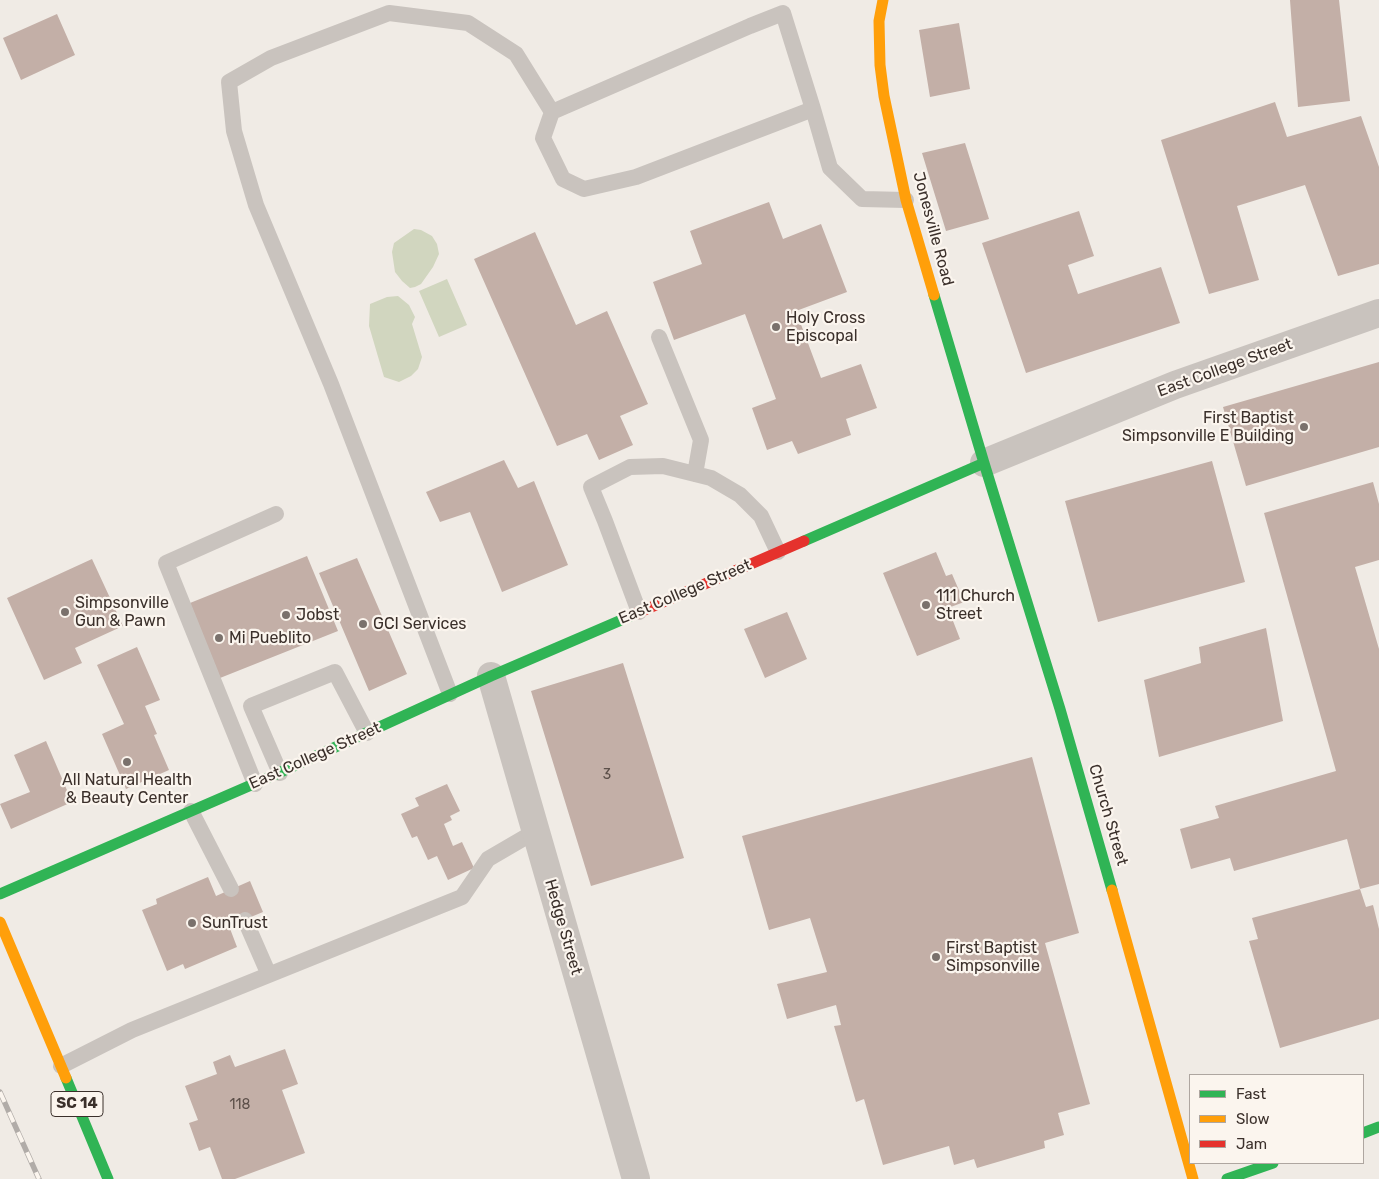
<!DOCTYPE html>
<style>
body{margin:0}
#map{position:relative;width:1379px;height:1179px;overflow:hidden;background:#f0ebe5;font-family:Rubik,sans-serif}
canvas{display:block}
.legend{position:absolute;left:1189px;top:1074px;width:175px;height:90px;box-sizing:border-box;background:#fbf5ee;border:1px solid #aea6a0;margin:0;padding:6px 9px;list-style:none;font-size:15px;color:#3b302b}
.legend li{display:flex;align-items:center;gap:10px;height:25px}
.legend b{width:25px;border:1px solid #aea6a0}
</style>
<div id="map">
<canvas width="1379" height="1179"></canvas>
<ul class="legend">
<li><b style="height:6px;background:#30b455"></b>Fast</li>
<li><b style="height:6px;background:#ff9f0a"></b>Slow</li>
<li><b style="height:6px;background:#e5322d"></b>Jam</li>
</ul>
</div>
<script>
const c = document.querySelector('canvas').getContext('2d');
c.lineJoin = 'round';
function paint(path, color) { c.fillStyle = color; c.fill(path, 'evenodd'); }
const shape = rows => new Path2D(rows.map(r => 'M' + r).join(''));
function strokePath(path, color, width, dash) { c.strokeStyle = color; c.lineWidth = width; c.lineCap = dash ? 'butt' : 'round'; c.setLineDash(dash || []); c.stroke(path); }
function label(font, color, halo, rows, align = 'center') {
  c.font = font + ' Rubik,sans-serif'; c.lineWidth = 4.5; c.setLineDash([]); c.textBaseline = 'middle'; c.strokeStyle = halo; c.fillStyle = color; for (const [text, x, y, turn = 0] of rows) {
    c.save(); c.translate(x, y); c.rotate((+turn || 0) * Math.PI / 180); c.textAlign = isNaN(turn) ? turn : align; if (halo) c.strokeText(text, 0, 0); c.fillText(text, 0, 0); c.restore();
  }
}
const green = shape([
 [414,229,421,230,432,236,437,244,439,254,433,267,421,284,415,287,410,288,402,281,395,272,392,252,394,243],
 [447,279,467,325,439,337,419,291],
 [398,296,409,305,415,317,412,324,422,357,418,369,411,376,399,382,384,377,369,326,370,304,387,297]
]);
const building = shape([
 [1290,0,1339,0,1350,101,1298,107],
 [57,14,75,55,21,80,3,38],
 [959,23,970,89,930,97,919,30],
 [1275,102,1287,137,1361,116,1379,167,1379,264,1338,276,1305,185,1237,206,1259,280,1209,294,1161,140],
 [965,143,989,219,946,231,922,153],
 [769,202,783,239,821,224,847,292,796,311,821,378,861,364,877,408,846,419,851,435,798,454,792,441,767,450,752,408,776,399,745,314,674,340,653,282,702,264,690,231],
 [1079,211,1094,256,1068,265,1078,294,1161,267,1180,323,1026,373,982,243],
 [535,232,576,325,607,311,648,404,620,416,633,445,599,460,587,434,557,446,474,259],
 [1379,362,1379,447,1246,486,1223,407],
 [504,460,518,488,534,481,568,565,502,592,470,512,440,522,426,492],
 [1212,461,1245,582,1098,622,1065,501],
 [1373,482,1379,504,1379,560,1355,567,1379,649,1379,884,1360,889,1366,907,1373,905,1379,929,1379,1019,1280,1048,1249,941,1258,939,1252,918,1360,889,1347,839,1234,871,1230,858,1191,869,1180,829,1219,818,1215,806,1336,771,1264,513],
 [936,552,946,576,952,574,964,602,948,608,960,639,917,656,883,573],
 [307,556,338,631,220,678,190,603],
 [357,558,407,674,369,691,319,573],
 [92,559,123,626,75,648,82,663,44,680,7,598],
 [787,612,807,659,765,678,744,629],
 [1266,628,1283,721,1159,757,1144,680,1201,663,1199,647],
 [137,647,160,700,145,706,157,734,154,735,169,770,126,789,102,734,124,724,97,665],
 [623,663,684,858,591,886,531,691],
 [46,741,72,802,11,829,0,804,30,792,14,755],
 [1032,757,1079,933,1045,943,1090,1104,1058,1113,1064,1135,1044,1141,1045,1148,977,1168,974,1159,954,1165,949,1146,883,1165,864,1099,856,1102,834,1026,841,1025,836,1005,787,1019,777,984,827,972,810,918,769,930,742,836],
 [447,784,460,811,450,816,452,820,444,824,453,846,462,842,474,868,448,880,437,856,428,860,417,836,412,838,401,814,419,806,415,798],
 [208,877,216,896,250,881,263,912,229,926,237,947,185,969,183,964,167,971,142,910,157,904,156,899],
 [285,1049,298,1084,282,1090,305,1153,235,1179,222,1179,210,1147,199,1151,189,1123,198,1120,185,1086,217,1074,213,1062,230,1055,235,1067]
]);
const lane = shape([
 [813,109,636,177,584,189,563,179,543,138,552,112,750,26,783,13,813,109,830,168,862,199,906,200],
 [659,337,701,440,695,474],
 [639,612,605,521,591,487,630,467,663,466,711,478,740,495,761,516,778,552],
 [450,694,331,384,256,205,234,131,229,82,271,58,389,13,468,23,516,54,552,112],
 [280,773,251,706,335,672,367,733],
 [255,784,166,563,276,514],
 [191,811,231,889],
 [245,920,269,975],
 [61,1066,132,1030,462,897,488,859,536,831]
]);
const street = shape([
 [984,463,1175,385,1379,313],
 [491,676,636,1179]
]);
const fast = shape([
 [934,295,984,463,1060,709,1112,890],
 [804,541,984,463],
 [0,894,272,776,491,676,633,615],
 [66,1078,108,1179],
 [1363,1133,1379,1127],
 [1227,1179,1273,1163]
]);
const slow = shape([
 [883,0,879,21,880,65,884,96,906,200,934,295],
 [1112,890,1193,1179],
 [0,922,66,1078]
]);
const jam = shape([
 [633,615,804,541]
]);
const rail = shape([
 [0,1092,39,1179]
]);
const markers = [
 [776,327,5,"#7a716c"],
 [1304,427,5,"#7a716c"],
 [926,605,5,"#7a716c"],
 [65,612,5,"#7a716c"],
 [286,615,5,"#7a716c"],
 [363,624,5,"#7a716c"],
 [219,638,5,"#7a716c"],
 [127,762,5,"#7a716c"],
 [192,923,5,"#7a716c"],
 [936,957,5,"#7a716c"]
];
const numberNames = [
 ["3",607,775],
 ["118",240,1105]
];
const shields = [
 [77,1104,52]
];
const shieldNames = [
 ["SC 14",77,1104]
];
const streetNames = [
 ["Jonesville Road",933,229,75],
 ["East College Street",1225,368,-20],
 ["East College Street",685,592,-23],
 ["East College Street",315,756,-24],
 ["Church Street",1108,815,74],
 ["Hedge Street",563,927,74]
];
const poiNames = [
 ["Holy Cross",786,318],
 ["Episcopal",786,336],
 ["First Baptist",1294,418,"right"],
 ["Simpsonville E Building",1294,436,"right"],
 ["111 Church",936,596],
 ["Street",936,614],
 ["Simpsonville",75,603],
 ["Gun & Pawn",75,621],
 ["Jobst",296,615],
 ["GCI Services",373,624],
 ["Mi Pueblito",229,638],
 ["All Natural Health",127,780,"center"],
 ["& Beauty Center",127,798,"center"],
 ["SunTrust",202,923],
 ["First Baptist",946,948],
 ["Simpsonville",946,966]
];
paint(green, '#d1d6bf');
paint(building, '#c3afa7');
strokePath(lane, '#c9c3be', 16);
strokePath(street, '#c9c3be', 28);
strokePath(fast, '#30b455', 11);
strokePath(slow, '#ff9f0a', 11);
strokePath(jam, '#e5322d', 11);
strokePath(rail, '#b1aca8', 5.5);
strokePath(rail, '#fbf5ee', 4, [11]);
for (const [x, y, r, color] of markers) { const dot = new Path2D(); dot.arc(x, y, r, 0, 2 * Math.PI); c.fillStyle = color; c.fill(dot); strokePath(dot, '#fbf5ee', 2); }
label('14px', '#5d504a', null, numberNames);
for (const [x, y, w] of shields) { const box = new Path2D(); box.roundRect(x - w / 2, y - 12.5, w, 25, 4); c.fillStyle = '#fbf5ee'; c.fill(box); strokePath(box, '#3b302b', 1); }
label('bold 15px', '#3b302b', null, shieldNames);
label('16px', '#3b302b', '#fbf5ee', streetNames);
label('16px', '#3b302b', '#fbf5ee', poiNames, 'left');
</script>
